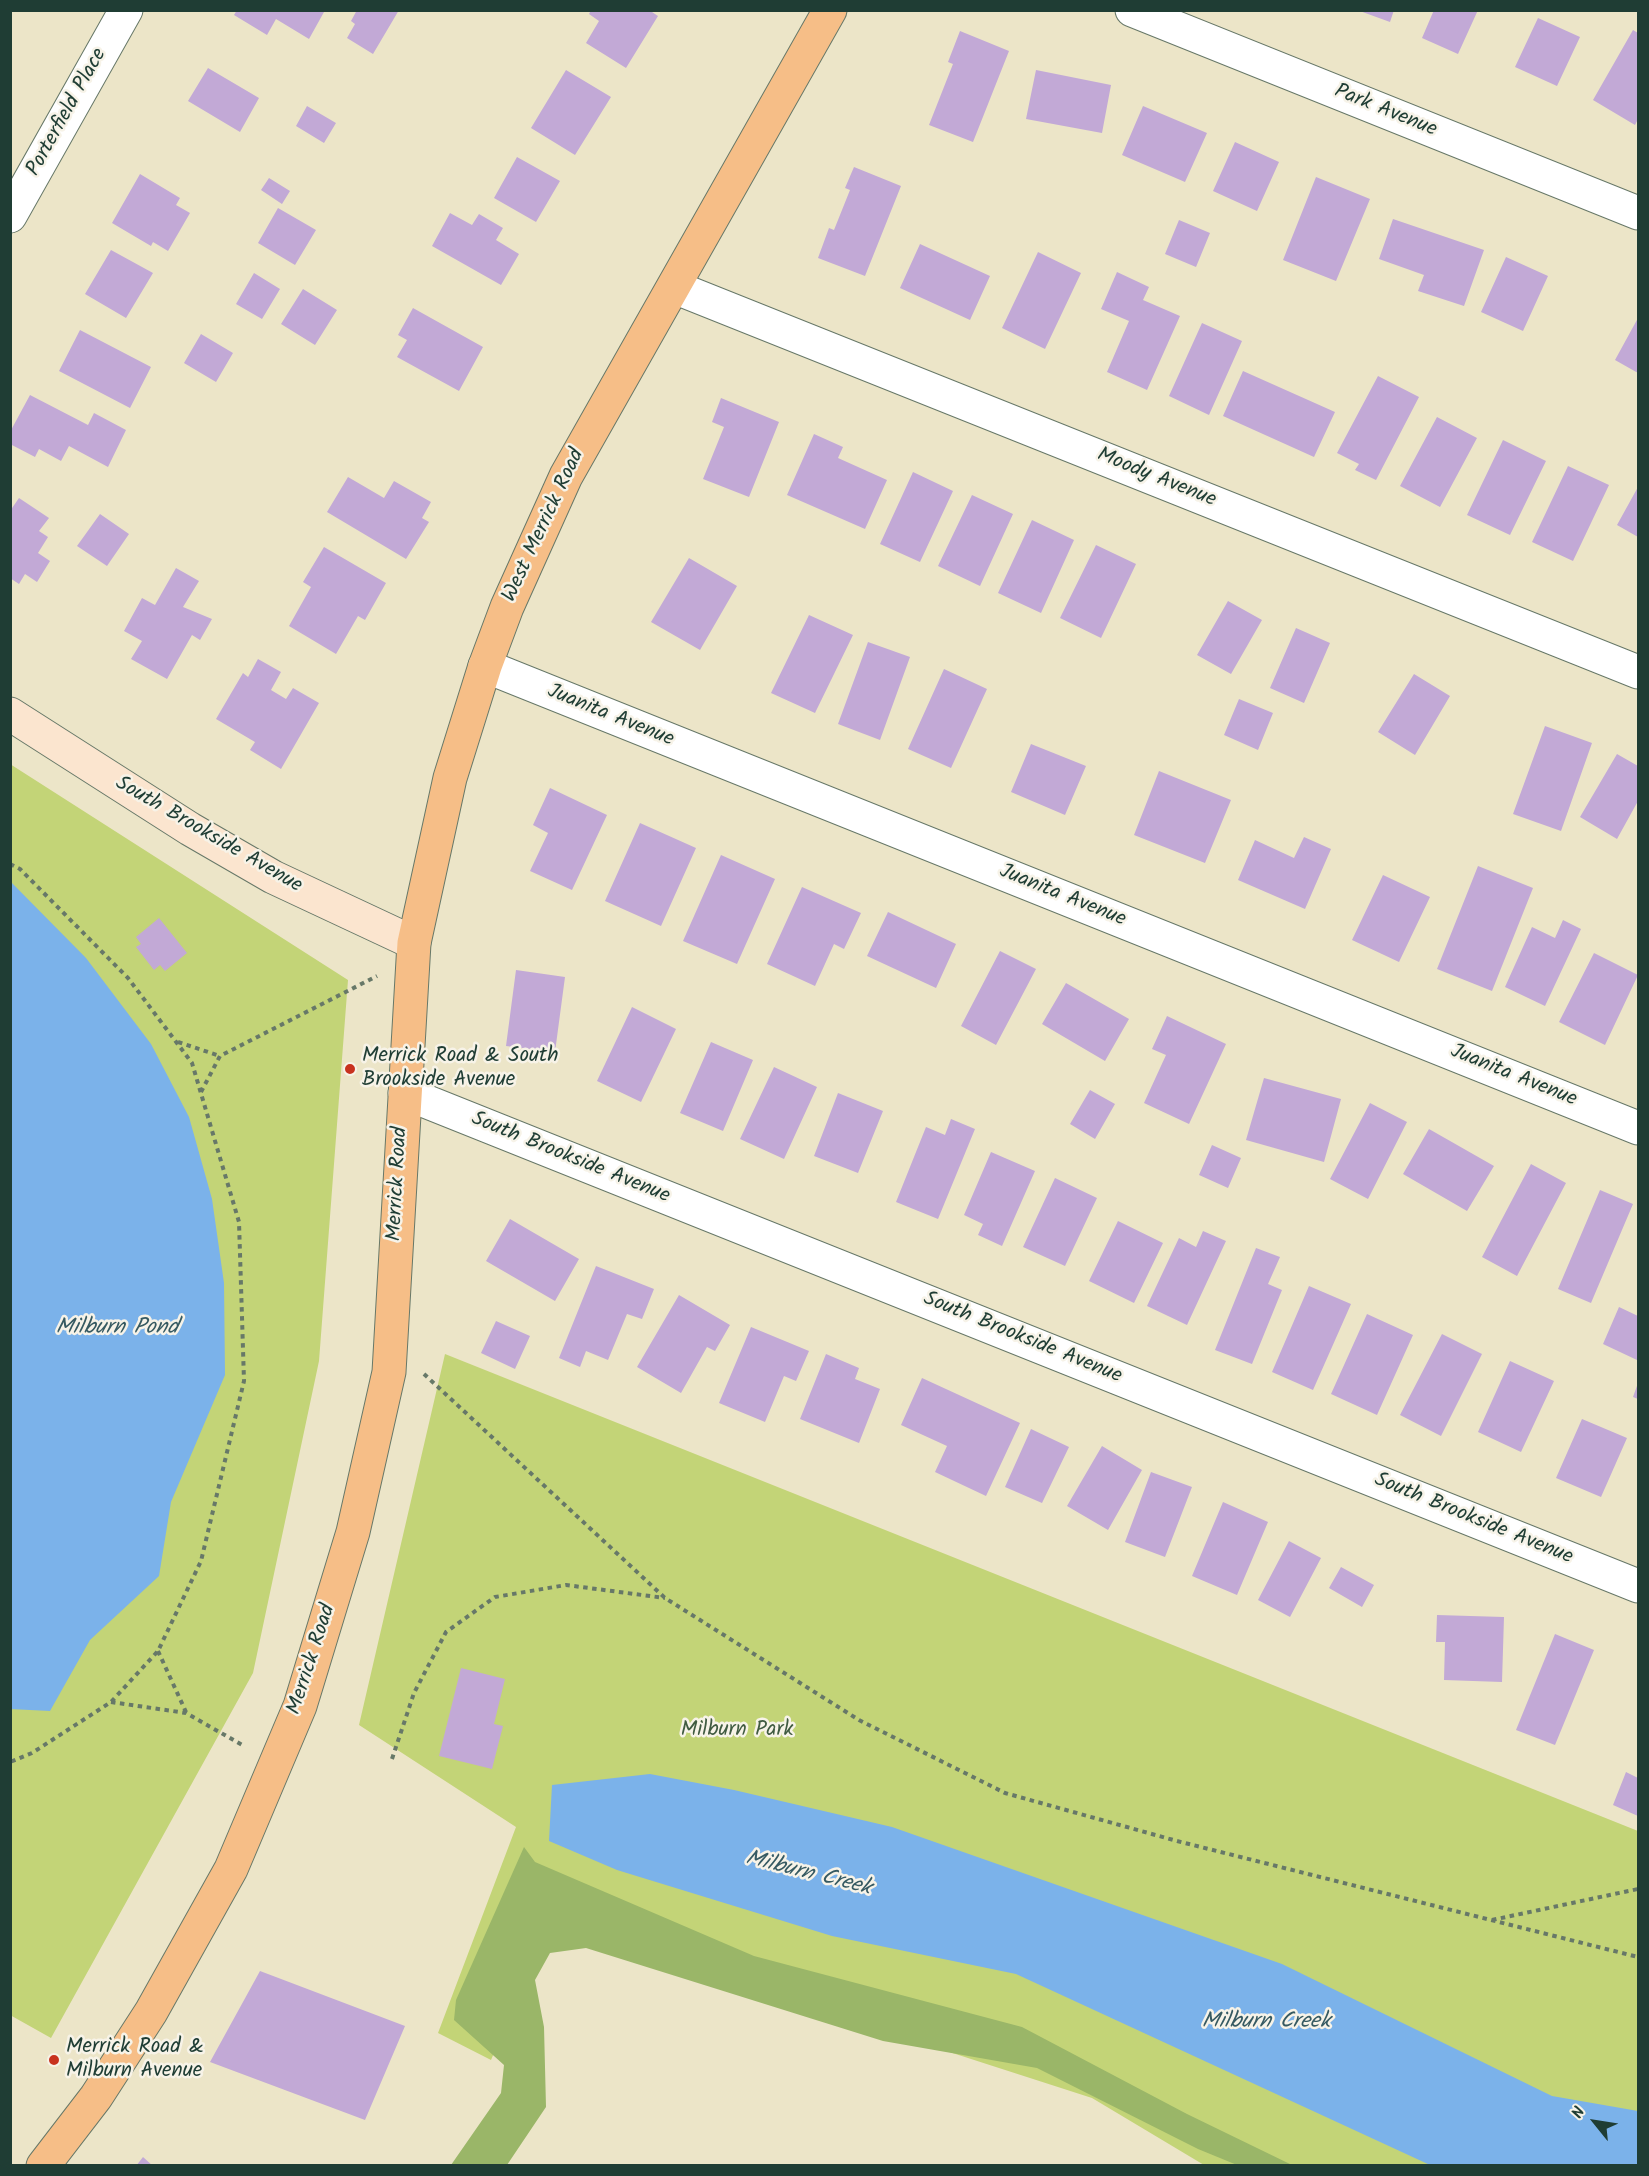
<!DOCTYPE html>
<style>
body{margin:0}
#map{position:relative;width:1649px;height:2176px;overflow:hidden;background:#ece5c8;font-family:Kalam,sans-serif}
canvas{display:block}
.frame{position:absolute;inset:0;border:12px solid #1f3d34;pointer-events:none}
.north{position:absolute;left:1565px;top:2092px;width:60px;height:60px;-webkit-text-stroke:4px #f7f3e8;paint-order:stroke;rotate:300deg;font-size:16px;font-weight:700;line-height:24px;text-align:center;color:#1f3d34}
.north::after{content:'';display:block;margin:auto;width:21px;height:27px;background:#1f3d34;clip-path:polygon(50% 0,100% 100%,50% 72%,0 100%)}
</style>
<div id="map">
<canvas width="1649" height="2176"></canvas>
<div class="frame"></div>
<div class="north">N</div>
</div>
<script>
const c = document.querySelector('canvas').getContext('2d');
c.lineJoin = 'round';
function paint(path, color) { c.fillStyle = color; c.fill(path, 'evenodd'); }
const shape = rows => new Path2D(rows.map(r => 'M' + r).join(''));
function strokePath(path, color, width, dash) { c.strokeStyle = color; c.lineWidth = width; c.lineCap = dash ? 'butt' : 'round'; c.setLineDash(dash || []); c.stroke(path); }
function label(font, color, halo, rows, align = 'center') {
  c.font = font + ' Kalam,sans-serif'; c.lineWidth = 5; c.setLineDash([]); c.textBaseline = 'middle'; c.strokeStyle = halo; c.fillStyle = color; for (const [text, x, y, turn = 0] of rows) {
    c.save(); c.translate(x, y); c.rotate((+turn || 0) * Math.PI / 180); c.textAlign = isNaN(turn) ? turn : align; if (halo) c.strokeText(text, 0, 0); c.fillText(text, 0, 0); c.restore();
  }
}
const green = shape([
 [10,764,348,980,319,1361,253,1673,51,2038,10,2015],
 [445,1354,1638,1831,1638,2165,1204,2165,1092,2098,540,1920,509,2018,491,2060,438,2033,516,1827,359,1725]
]);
const forest = shape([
 [524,1847,535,1862,754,1956,1022,2027,1187,2114,1292,2165,1237,2165,1198,2149,1037,2068,883,2041,586,1948,550,1953,535,1980,544,2027,546,2107,507,2165,451,2165,501,2093,504,2065,454,2020,456,2000]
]);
const water = shape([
 [11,882,86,958,151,1044,189,1117,212,1199,224,1283,225,1375,171,1502,159,1576,90,1640,50,1711,10,1709],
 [650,1774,734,1790,892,1827,1282,1964,1552,2096,1638,2111,1638,2165,1430,2165,1016,1974,832,1936,617,1870,549,1841,552,1785]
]);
const building = shape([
 [237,10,322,10,324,12,309,39,276,19,267,35,234,15],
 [357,10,399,10,373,54,347,38,355,24,351,21],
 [591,10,649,10,658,16,626,68,586,43,599,21,589,14],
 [1357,10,1394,10,1390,22],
 [1434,10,1478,10,1458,54,1422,38],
 [1538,18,1580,37,1557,86,1515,67],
 [1633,30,1638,33,1638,119,1635,125,1593,100],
 [960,31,1009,51,973,142,929,125,953,64,948,62],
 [208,68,259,98,240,132,188,101],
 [566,70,611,97,575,155,531,128],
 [1036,70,1111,85,1102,133,1026,119],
 [307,106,336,123,324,143,296,126],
 [1143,106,1207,133,1185,182,1122,155],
 [1235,142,1279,162,1257,211,1213,191],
 [517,157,560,181,536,222,494,198],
 [854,167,901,186,865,276,818,258,829,228,834,230,850,190,845,188],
 [140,174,180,198,176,205,190,213,168,251,153,242,151,246,112,223],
 [1316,177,1370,199,1336,281,1283,260],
 [269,178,290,191,282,204,261,190],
 [278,208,316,230,295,265,258,243],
 [450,213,472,225,479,214,503,228,496,240,519,254,501,285,432,246],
 [1393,219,1484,250,1464,306,1418,291,1424,275,1379,259],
 [1179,220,1210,233,1196,267,1165,254],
 [920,244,990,276,970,320,900,288],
 [111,250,153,273,126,318,85,294],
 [1038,252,1081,273,1045,349,1002,328],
 [1506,257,1548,276,1523,331,1481,312],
 [1117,272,1149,287,1143,300,1180,316,1147,390,1107,372,1129,321,1101,309],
 [254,273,280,289,262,319,236,304],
 [303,289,337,310,315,345,281,324],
 [413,308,483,347,459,391,397,357,407,340,398,335],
 [1638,318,1638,373,1615,360],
 [1202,323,1242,341,1209,415,1169,396],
 [80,330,151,367,130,408,59,371],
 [201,334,233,353,216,382,184,363],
 [1243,371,1335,412,1314,457,1223,416],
 [1378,376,1419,397,1376,480,1355,470,1359,464,1337,453],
 [30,395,88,425,94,413,126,430,108,467,69,446,61,461,39,449,35,457,10,444,10,432],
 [721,398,779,422,749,497,703,479,724,427,712,422],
 [1437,417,1477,438,1440,507,1400,486],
 [814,434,843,447,838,458,887,480,865,529,787,495],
 [1503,440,1546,461,1510,535,1467,515],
 [1568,466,1609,485,1573,561,1532,542],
 [913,472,953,491,920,562,880,544],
 [348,477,384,498,394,481,431,502,422,518,429,522,406,559,327,512],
 [1638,487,1638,537,1617,525],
 [972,495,1013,514,980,586,938,566],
 [19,498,49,518,39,531,48,537,38,553,50,561,37,582,25,574,19,584,10,578,10,511],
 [100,514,129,534,107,566,77,546],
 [1032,520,1074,540,1041,613,998,593],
 [1096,545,1136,564,1101,638,1060,618],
 [324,547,386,583,365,620,358,616,336,654,289,626,311,587,303,582],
 [689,558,737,586,700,650,651,622],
 [176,568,199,581,183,607,212,619,200,640,192,635,167,679,131,659,142,641,124,631,142,598,155,605],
 [1228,601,1262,620,1231,674,1197,655],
 [809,615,853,635,815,713,771,693],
 [1296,628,1330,643,1304,703,1270,688],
 [868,642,910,657,880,740,838,724],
 [258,659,281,672,271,690,286,699,293,688,319,703,281,769,250,750,255,742,216,719,243,673,248,677],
 [944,669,987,689,951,768,908,749],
 [1414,674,1450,696,1415,755,1378,732],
 [1239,699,1273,713,1258,750,1224,735],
 [1545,726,1592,743,1561,831,1513,814],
 [1031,744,1086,766,1065,815,1011,792],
 [1617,754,1638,766,1638,801,1617,839,1580,817],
 [1159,771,1231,800,1205,863,1134,835],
 [550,788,607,815,572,890,530,871,548,833,533,825],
 [640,823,696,848,661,926,605,901],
 [1304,837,1331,849,1305,909,1238,880,1255,840,1294,858],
 [721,855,775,879,737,964,683,941],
 [1478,866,1533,888,1492,991,1437,969],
 [1383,875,1430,897,1399,962,1352,940],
 [802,887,861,913,844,949,834,944,815,986,767,964],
 [888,912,956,944,936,988,867,956],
 [159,918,187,953,165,971,160,965,154,970,136,947,141,944,136,937],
 [1563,920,1581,929,1545,1006,1505,987,1532,927,1555,938],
 [1000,951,1036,969,996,1045,961,1026],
 [1594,953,1638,975,1605,1045,1559,1022],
 [516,970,565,977,555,1052,506,1046],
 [1066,983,1129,1019,1105,1061,1042,1024],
 [632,1007,676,1029,641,1102,597,1081],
 [1167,1016,1226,1044,1189,1124,1144,1103,1166,1055,1152,1049],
 [711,1042,753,1060,723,1131,680,1113],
 [774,1067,817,1087,784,1159,740,1139],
 [1264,1078,1341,1099,1324,1162,1246,1140],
 [1090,1090,1115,1104,1095,1139,1070,1124],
 [838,1093,883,1111,858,1173,814,1156],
 [1370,1103,1407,1122,1368,1199,1330,1179],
 [951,1119,975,1129,938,1219,896,1202,926,1127,945,1135],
 [1429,1129,1494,1166,1467,1211,1403,1174],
 [1212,1145,1241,1158,1228,1188,1199,1175],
 [991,1152,1035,1171,1002,1246,978,1235,983,1224,964,1215],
 [1531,1164,1566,1183,1517,1276,1482,1257],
 [1055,1178,1097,1198,1065,1266,1023,1247],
 [1600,1190,1633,1204,1591,1303,1558,1289],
 [510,1219,579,1259,555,1301,486,1261],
 [1118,1221,1163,1243,1134,1303,1089,1281],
 [1203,1231,1226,1241,1187,1325,1147,1306,1179,1238,1196,1247],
 [1256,1248,1280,1257,1268,1284,1282,1290,1252,1364,1215,1350],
 [596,1266,654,1289,642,1319,627,1314,608,1360,586,1351,580,1367,559,1358],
 [1309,1286,1351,1304,1313,1390,1272,1372],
 [679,1295,730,1325,715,1351,707,1347,681,1393,637,1367],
 [1619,1307,1638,1316,1637,1360,1603,1344],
 [1367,1314,1413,1335,1377,1415,1331,1394],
 [496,1321,530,1336,515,1369,481,1353],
 [751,1327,809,1351,796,1381,784,1376,765,1422,719,1403],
 [1442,1334,1482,1354,1441,1436,1400,1415],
 [826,1354,859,1368,855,1379,880,1389,859,1443,800,1419],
 [1510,1361,1554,1381,1521,1452,1478,1432],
 [922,1378,1020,1423,986,1496,935,1472,947,1446,901,1425],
 [1638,1383,1638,1399,1633,1397],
 [1582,1419,1627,1438,1601,1497,1556,1478],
 [1031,1429,1069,1447,1042,1503,1005,1487],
 [1102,1446,1142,1470,1108,1530,1067,1506],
 [1151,1472,1192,1487,1165,1557,1125,1542],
 [1223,1502,1268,1522,1237,1595,1192,1576],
 [1289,1541,1321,1558,1290,1617,1258,1600],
 [1341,1567,1374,1585,1362,1607,1329,1588],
 [1437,1615,1504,1617,1502,1682,1444,1680,1445,1642,1436,1642],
 [1555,1634,1594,1650,1555,1745,1516,1730],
 [461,1668,505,1679,494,1724,503,1726,492,1769,439,1756],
 [1626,1772,1638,1778,1638,1816,1613,1805],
 [260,1971,405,2026,365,2120,210,2062],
 [143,2157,153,2166,136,2166]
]);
const path = shape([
 [10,864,20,869,128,978,192,1063,239,1222,244,1381,201,1561,158,1651,111,1702,32,1753,10,1762],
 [178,1042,220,1056],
 [201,1092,220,1056,377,976],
 [424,1374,665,1598,859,1720,1005,1793,1177,1841,1638,1957],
 [158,1651,186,1712],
 [111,1702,186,1713,244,1746],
 [392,1759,414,1693,446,1632,495,1597,566,1585,665,1598],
 [1492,1920,1638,1889]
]);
const minor = shape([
 [1132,10,1638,213],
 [10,216,126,10],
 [674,287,1638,672],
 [485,666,1638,1128],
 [405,1093,1638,1586]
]);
const secondary = shape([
 [10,714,190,829,273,877,414,943]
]);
const primary = shape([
 [43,2166,96,2097,151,2012,231,1869,300,1706,353,1532,389,1372,414,943,450,778,485,666,507,607,566,476,830,10]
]);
const markers = [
 [350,1069,6,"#c8321e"],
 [54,2060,6,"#c8321e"]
];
const streetNames = [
 ["Park Avenue",1385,112,22],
 ["Porterfield Place",68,113,-61],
 ["Moody Avenue",1156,479,22],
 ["West Merrick Road",545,526,-65],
 ["Juanita Avenue",610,717,22],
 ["South Brookside Avenue",208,836,30],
 ["Juanita Avenue",1062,897,22],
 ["Juanita Avenue",1513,1077,22],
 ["South Brookside Avenue",570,1159,22],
 ["Merrick Road",399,1184,-87],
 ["South Brookside Avenue",1022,1339,22],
 ["South Brookside Avenue",1473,1520,22],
 ["Merrick Road",313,1660,-72]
];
const poiNames = [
 ["Merrick Road & South",362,1057],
 ["Brookside Avenue",362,1081],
 ["Merrick Road &",66,2048],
 ["Milburn Avenue",66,2072]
];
const parkNames = [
 ["Milburn Park",737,1731]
];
const waterNames = [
 ["Milburn Pond",117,1329],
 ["Milburn Creek",808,1875,14],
 ["Milburn Creek",1266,2023]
];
paint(green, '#c3d477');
paint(forest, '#9ab668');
paint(water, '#7bb2ea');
paint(building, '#c2a9d6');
strokePath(minor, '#677868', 35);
strokePath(secondary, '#677868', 35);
strokePath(primary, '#677868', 35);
strokePath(path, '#677868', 4, [4.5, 4.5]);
strokePath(minor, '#fff', 33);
strokePath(secondary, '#fbe5cf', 33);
strokePath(primary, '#f6be87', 33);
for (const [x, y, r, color] of markers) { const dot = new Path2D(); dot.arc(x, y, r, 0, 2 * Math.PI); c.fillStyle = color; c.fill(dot); strokePath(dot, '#f7f3e8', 2); }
label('21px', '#1f3d34', '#f7f3e8', streetNames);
label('21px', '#1f3d34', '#f7f3e8', poiNames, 'left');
label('21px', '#405b41', '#f7f3e8', parkNames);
label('italic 22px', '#365a62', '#f7f3e8', waterNames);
</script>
